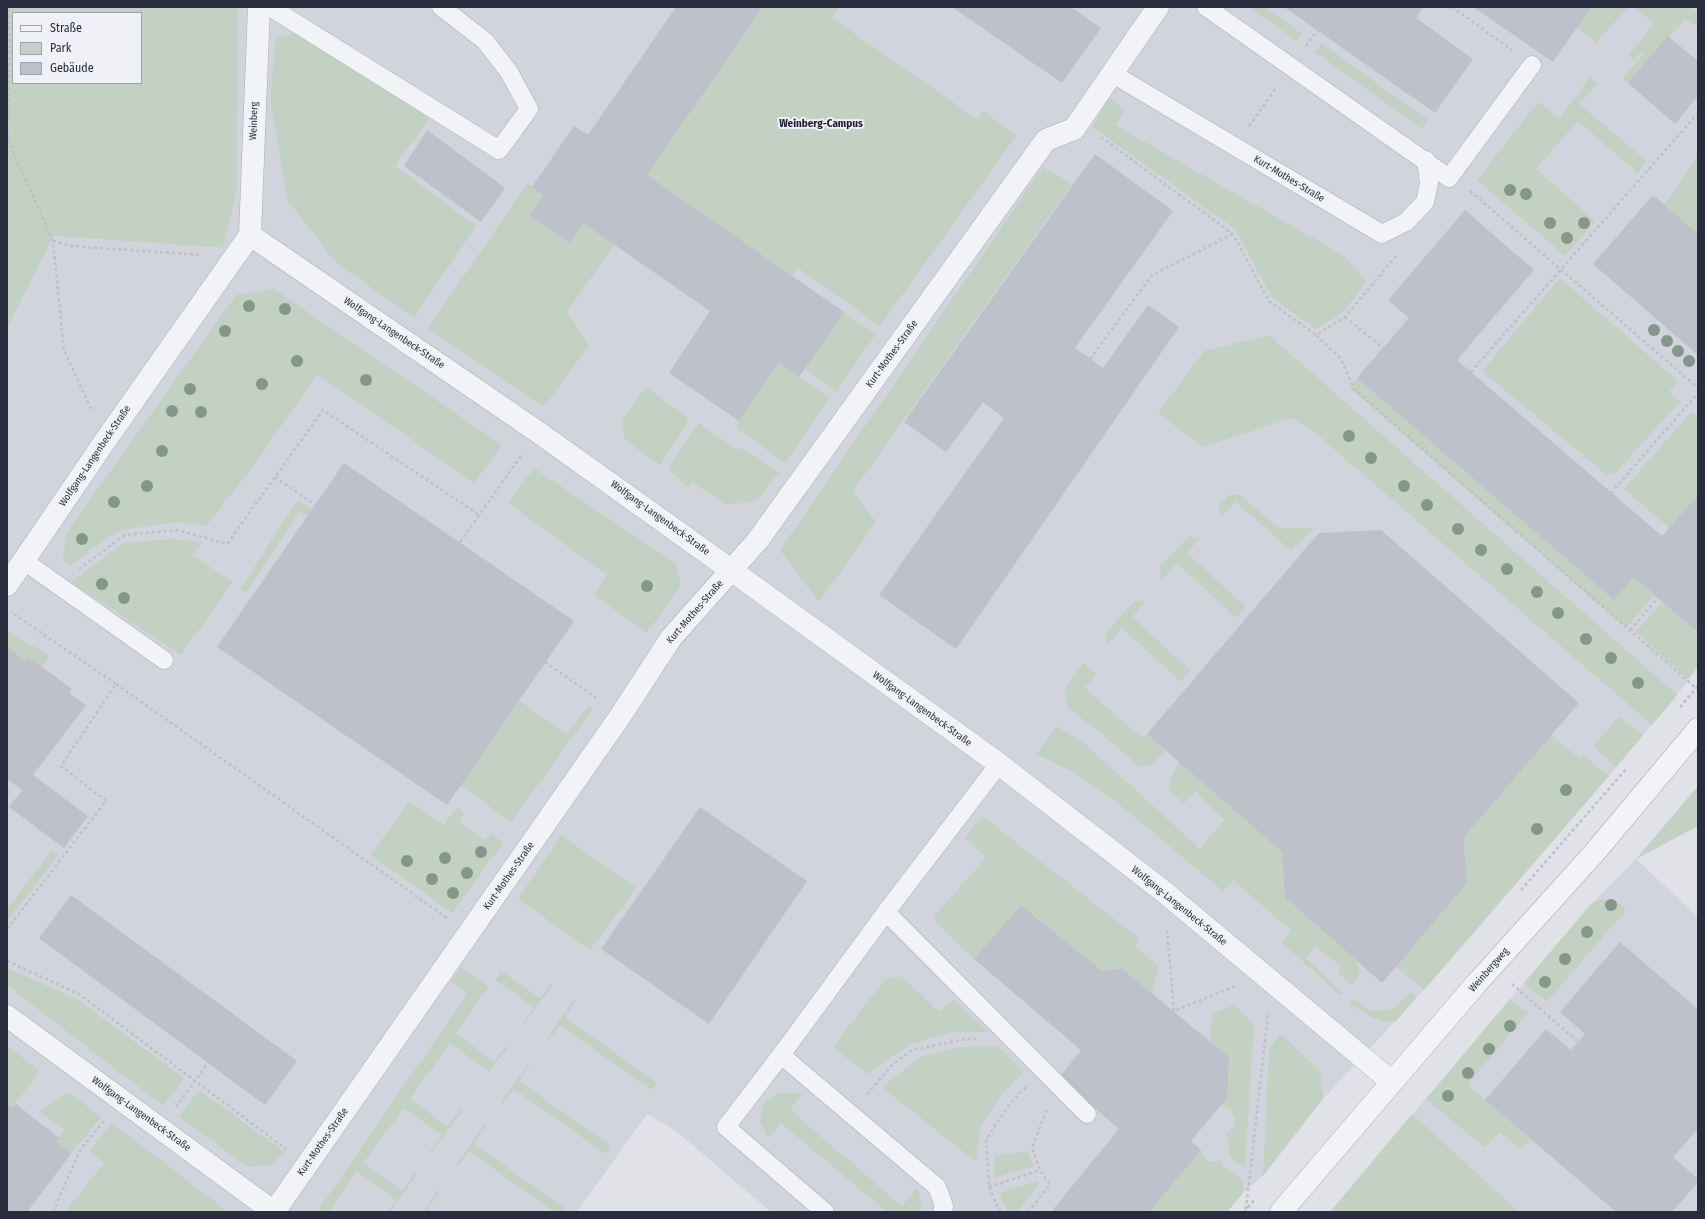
<!DOCTYPE html>
<meta charset="utf-8">
<style>
body{margin:0}
#map{position:relative;width:1705px;height:1219px;overflow:hidden;background:#e0e2e8;font-family:"Fira Sans Condensed",sans-serif}
canvas{display:block}
.frame{position:absolute;inset:0;border:8px solid #2a2d3e;pointer-events:none}
.legend{position:absolute;left:12px;top:12px;width:130px;height:72px;box-sizing:border-box;background:#eff1f6;border:1px solid #a0a3ac;margin:0;padding:5px 7px;list-style:none;font-size:12px;color:#2a2d3e}
.legend li{display:flex;align-items:center;gap:8px;height:20px}
.legend b{width:20px;border:1px solid #a0a3ac}
</style>
<div id="map">
<canvas width="1705" height="1219"></canvas>
<div class="frame"></div>
<ul class="legend">
<li><b style="height:5px;background:#f2f3f7"></b>Straße</li>
<li><b style="height:11px;background:#c2d1c2"></b>Park</li>
<li><b style="height:11px;background:#bec0ca"></b>Gebäude</li>
</ul>
</div>
<script>
const c = document.querySelector('canvas').getContext('2d');
c.lineJoin = 'round';
function paint(path, color) { c.fillStyle = color; c.fill(path, 'evenodd'); }
const shape = rows => new Path2D(rows.map(r => 'M' + r).join(''));
function strokePath(path, color, width, dash) { c.strokeStyle = color; c.lineWidth = width; c.lineCap = dash ? 'butt' : 'round'; c.setLineDash(dash || []); c.stroke(path); }
function label(font, color, halo, rows, align = 'center') {
  c.font = font + ' "Fira Sans Condensed",sans-serif'; c.lineWidth = 4; c.setLineDash([]); c.textBaseline = 'middle'; c.strokeStyle = halo; c.fillStyle = color; for (const [text, x, y, turn = 0] of rows) {
    c.save(); c.translate(x, y); c.rotate((+turn || 0) * Math.PI / 180); c.textAlign = isNaN(turn) ? turn : align; if (halo) c.strokeText(text, 0, 0); c.fillText(text, 0, 0); c.restore();
  }
}
const built = shape([
 [238,7,1698,7,1698,667,1677,695,1609,776,1424,990,1324,1098,1263,1176,1243,1193,1227,1212,771,1212,676,1131,647,1114,577,1212,7,1212,7,328,54,236,223,248,237,191],
 [1636,859,1698,917,1698,1212,1330,1212,1591,904]
]);
const green = shape([
 [7,7,238,7,237,191,223,248,54,236,7,328],
 [13,13,141,13,141,83,13,83],
 [763,7,839,7,832,18,977,119,983,111,1016,136,880,326,798,268,792,276,647,175],
 [1248,7,1265,7,1302,34,1297,41],
 [1591,7,1628,7,1596,43,1577,27],
 [1635,7,1690,7,1698,12,1698,26,1685,19,1628,83,1622,80,1644,53,1642,52,1634,60,1628,55,1654,24],
 [298,33,430,117,395,166,476,226,414,318,335,262,287,199,270,99,276,38],
 [1321,43,1428,120,1422,129,1315,52],
 [1590,77,1598,83,1579,104,1647,161,1638,173,1578,121,1536,169,1595,221,1565,256,1477,180,1538,102,1560,118],
 [1109,98,1125,110,1115,125,1343,255,1367,281,1343,312,1316,329,1272,298,1235,229,1092,127],
 [1698,155,1698,234,1665,205],
 [1043,167,1072,184,853,491,876,522,819,602,780,550],
 [527,183,543,195,529,215,568,243,583,223,614,245,567,312,589,345,544,407,428,329],
 [1560,278,1678,381,1669,392,1680,401,1614,475,1611,472,1608,476,1482,371],
 [274,289,502,445,474,483,317,374,255,464,206,526,177,522,121,530,93,548,70,566,63,558,67,532,236,295],
 [844,312,876,334,836,392,804,368],
 [1269,335,1677,695,1652,725,1319,436,1293,418,1203,447,1158,413,1204,351],
 [779,363,830,398,785,463,737,428,739,421],
 [1357,378,1614,600,1634,577,1654,595,1626,628,1350,388],
 [646,387,688,418,687,424,660,465,625,440,622,420],
 [1691,412,1698,417,1698,495,1670,528,1624,489],
 [699,423,737,450,740,447,779,472,761,496,748,503,725,504,693,483,688,488,668,469],
 [534,468,675,563,681,585,647,633,594,595,607,575,508,503],
 [1228,495,1240,495,1276,526,1285,528,1313,528,1291,551,1235,501,1221,517,1218,508],
 [298,500,312,509,308,516,300,510,246,593,240,589],
 [1189,536,1200,538,1187,553,1246,607,1236,618,1177,563,1161,582,1160,567],
 [172,539,202,542,192,555,233,582,181,655,71,582,124,543],
 [1135,601,1145,602,1132,617,1191,671,1181,682,1122,628,1106,647,1106,632],
 [1662,602,1695,630,1698,627,1698,667,1688,679,1636,632],
 [7,631,50,656,42,667,29,657,25,661,9,648,7,650],
 [1084,663,1096,673,1085,688,1142,738,1147,734,1165,750,1151,765,1140,767,1102,734,1068,708,1065,687],
 [519,700,566,734,589,706,593,709,511,822,460,785],
 [1619,716,1643,735,1616,767,1593,746],
 [1056,726,1084,743,1200,849,1224,820,1195,791,1184,803,1169,792,1170,779,1179,762,1282,852,1356,960,1360,973,1353,985,1338,973,1341,966,1315,946,1306,958,1343,993,1339,995,1282,942,1291,930,1233,880,1223,891,1125,809,1077,774,1037,754],
 [1551,735,1580,759,1583,755,1609,776,1424,990,1396,966,1463,838],
 [1698,786,1698,826,1636,859],
 [409,801,444,825,457,807,464,813,459,822,485,840,491,833,503,843,452,913,371,855],
 [982,816,1140,939,1135,947,1159,966,1152,993,1121,968,1102,971,1022,905,974,959,936,922,934,916,986,858,965,838],
 [561,835,636,888,590,950,518,899],
 [52,850,59,854,7,922,7,909],
 [1602,899,1615,900,1626,910,1547,1002,1524,983,1591,904],
 [461,967,489,987,456,1033,494,1062,506,1046,508,1047,489,1072,450,1043,410,1099,448,1126,461,1109,463,1110,431,1153,430,1151,442,1135,404,1108,363,1163,402,1191,415,1173,417,1174,390,1212,387,1212,396,1200,356,1171,329,1212,317,1212,467,994,451,981],
 [7,968,77,999,184,1078,163,1106,7,985],
 [501,971,540,998,552,982,554,983,524,1024,523,1023,534,1007,495,980],
 [902,976,939,1012,954,1000,988,1032,951,1032,909,1045,867,1074,833,1047,885,979],
 [1410,992,1416,998,1396,1021,1385,1022,1369,1016,1349,1003,1353,999,1372,1011,1389,1010,1397,1005],
 [575,998,577,1000,565,1017,657,1083,651,1090,560,1025,549,1040,547,1038],
 [1510,999,1528,1013,1467,1085,1530,1139,1521,1150,1500,1132,1485,1148,1426,1099],
 [1234,1005,1254,1024,1245,1168,1232,1160,1228,1153,1229,1144,1226,1134,1233,1128,1236,1123,1232,1112,1222,1104,1210,1041,1212,1014],
 [1281,1034,1321,1072,1323,1098,1263,1176,1269,1049],
 [7,1046,39,1070,13,1108,7,1104],
 [998,1046,1024,1071,1000,1097,981,1125,976,1162,882,1087,921,1057,960,1047],
 [530,1062,531,1063,519,1081,611,1146,606,1154,514,1089,503,1104,501,1102],
 [199,1090,285,1152,271,1165,248,1167,179,1117],
 [69,1092,101,1117,71,1154,56,1142,65,1130,39,1111],
 [778,1093,802,1093,790,1110,902,1206,917,1187,922,1205,920,1212,887,1212,781,1123,768,1138,760,1122,764,1103],
 [1412,1114,1519,1212,1330,1212],
 [112,1123,227,1211,228,1212,65,1212,104,1163,89,1151],
 [484,1125,486,1126,474,1144,566,1209,563,1212,554,1212,469,1151,457,1167,456,1165],
 [1201,1150,1207,1161,1220,1161,1225,1168,1243,1180,1243,1193,1227,1212,1149,1212],
 [1027,1151,1034,1166,993,1178,995,1155],
 [1037,1181,1039,1183,1018,1212,1007,1212,999,1193],
 [438,1190,440,1191,428,1209,432,1212,423,1212]
]);
const building = shape([
 [676,7,763,7,647,175,844,312,799,377,779,363,739,421,669,373,710,311,583,223,569,243,529,215,543,195,532,187,574,126,588,135],
 [952,7,1071,7,1101,28,1062,83],
 [1284,7,1399,7,1402,9,1404,7,1423,7,1416,18,1473,59,1435,113],
 [1473,7,1591,7,1553,62],
 [1668,36,1698,61,1698,96,1675,124,1628,83],
 [427,130,505,188,481,222,404,166],
 [1095,154,1173,211,1075,348,1103,368,1148,305,1179,327,956,649,879,595,1004,418,983,402,946,452,904,422],
 [1653,195,1698,234,1698,355,1593,264],
 [1465,210,1534,270,1457,360,1662,536,1698,495,1698,627,1695,630,1634,577,1614,600,1357,378,1409,318,1388,300],
 [344,463,574,621,447,805,217,647],
 [1381,530,1579,703,1463,838,1467,883,1382,983,1285,897,1282,852,1147,734,1319,533],
 [9,648,25,661,28,657,42,667,72,689,69,693,86,705,33,775,88,816,64,848,9,807,22,790,7,779,7,650],
 [700,807,807,881,709,1024,601,949],
 [71,895,297,1061,265,1105,39,938],
 [1021,905,1102,971,1121,968,1229,1057,1227,1098,1191,1141,1201,1150,1149,1212,1051,1212,1119,1129,1059,1078,1081,1050,974,959],
 [1620,942,1698,1009,1698,1129,1673,1157,1698,1179,1698,1182,1672,1212,1616,1212,1485,1100,1546,1029,1571,1050,1585,1034,1560,1012],
 [7,1104,13,1108,16,1104,59,1138,56,1142,71,1154,27,1212,7,1212]
]);
const path = shape([
 [1452,7,1512,50],
 [1306,46,1317,31],
 [1249,126,1276,88],
 [1101,137,1233,234,1269,301,1316,335],
 [8,140,53,241,64,350,92,411],
 [7,156,10,49,9,7],
 [1470,191,1698,388],
 [53,241,71,246,202,255],
 [1396,256,1345,317,1316,335,1341,359,1354,389,1696,688],
 [1345,317,1383,348],
 [1090,359,1152,275,1233,234],
 [1471,372,1698,113],
 [275,477,315,505],
 [1611,493,1698,393],
 [460,542,523,453],
 [79,569,125,535,178,530,227,544,323,410,479,515],
 [1630,630,1658,598],
 [545,662,599,700],
 [116,684,447,918],
 [1680,707,1698,686],
 [1521,890,1627,768],
 [7,929,106,801,61,766,116,684,11,612],
 [1167,930,1174,1011,1235,986],
 [7,961,79,994,286,1149],
 [1512,984,1578,1042],
 [867,1094,893,1064,912,1050,966,1039,977,1039],
 [176,1107,208,1063],
 [989,1187,1040,1170],
 [1246,1209,1268,1014],
 [53,1212,80,1150,104,1121],
 [1000,1212,989,1187,986,1139,1010,1104,1026,1087],
 [1028,1212,1050,1185,1040,1170,1032,1148,1047,1109],
 [1244,1212,1256,1198]
]);
const service = shape([
 [270,7,499,150,529,109,509,72,485,41,441,7],
 [1206,7,1449,178,1532,65],
 [1113,74,1382,234,1406,222,1425,202,1429,183,1426,160],
 [24,561,164,660],
 [999,764,886,912,1087,1114],
 [781,1055,886,912],
 [825,1212,726,1127,781,1055,937,1187,944,1206,942,1212]
]);
const minor = shape([
 [250,235,538,432,731,570,999,764,1163,891,1392,1082],
 [250,235,259,7],
 [7,585,105,441,250,235],
 [7,1016,274,1212],
 [274,1212,621,715,671,638,758,540,1046,140,1074,129,1158,7]
]);
const tertiary = shape([
 [1281,1212,1476,984,1595,852,1698,729]
]);
const trees = [
 [1510,190],
 [1526,194],
 [1550,223],
 [1584,223],
 [1567,238],
 [249,306],
 [285,309],
 [1654,330],
 [225,331],
 [1667,341],
 [1678,351],
 [297,361],
 [1689,361],
 [366,380],
 [262,384],
 [190,389],
 [172,411],
 [201,412],
 [1349,436],
 [162,451],
 [1371,458],
 [147,486],
 [1404,486],
 [114,502],
 [1427,505],
 [1458,529],
 [82,539],
 [1481,550],
 [1507,569],
 [102,584],
 [647,586],
 [1537,592],
 [124,598],
 [1558,613],
 [1586,639],
 [1611,658],
 [1638,683],
 [1566,790],
 [1537,829],
 [481,852],
 [445,858],
 [407,861],
 [467,873],
 [432,879],
 [453,893],
 [1611,905],
 [1587,932],
 [1565,959],
 [1545,982],
 [1510,1026],
 [1489,1049],
 [1468,1073],
 [1448,1096]
];
const streetNames = [
 ["Weinberg",254,121,-88],
 ["Kurt-Mothes-Straße",1289,179,31],
 ["Wolfgang-Langenbeck-Straße",394,333,34],
 ["Kurt-Mothes-Straße",892,354,-54],
 ["Wolfgang-Langenbeck-Straße",95,456,-56],
 ["Wolfgang-Langenbeck-Straße",660,518,36],
 ["Kurt-Mothes-Straße",695,612,-49],
 ["Wolfgang-Langenbeck-Straße",922,709,36],
 ["Kurt-Mothes-Straße",509,876,-55],
 ["Wolfgang-Langenbeck-Straße",1179,906,39],
 ["Weinbergweg",1489,970,-49],
 ["Wolfgang-Langenbeck-Straße",141,1114,36],
 ["Kurt-Mothes-Straße",323,1142,-55]
];
const neighbourhoodNames = [
 ["Weinberg-Campus",821,124]
];
paint(built, '#d2d4dd');
paint(green, '#c2d1c2');
paint(building, '#bec0ca');
strokePath(service, '#a9acb5', 19);
strokePath(minor, '#a9acb5', 23);
strokePath(tertiary, '#a9acb5', 23);
strokePath(path, '#bec0c7', 2.5, [3, 3]);
strokePath(service, '#f2f3f7', 18);
strokePath(minor, '#f2f3f7', 22);
strokePath(tertiary, '#f2f3f7', 22);
c.fillStyle = '#849788';
for (const [x, y] of trees) { c.beginPath(); c.arc(x, y, 6, 0, 2 * Math.PI); c.fill(); }
label('10px', '#2a2d3e', '#eff1f6', streetNames);
label('bold 11px', '#1c1e2f', '#eff1f6', neighbourhoodNames);
</script>
